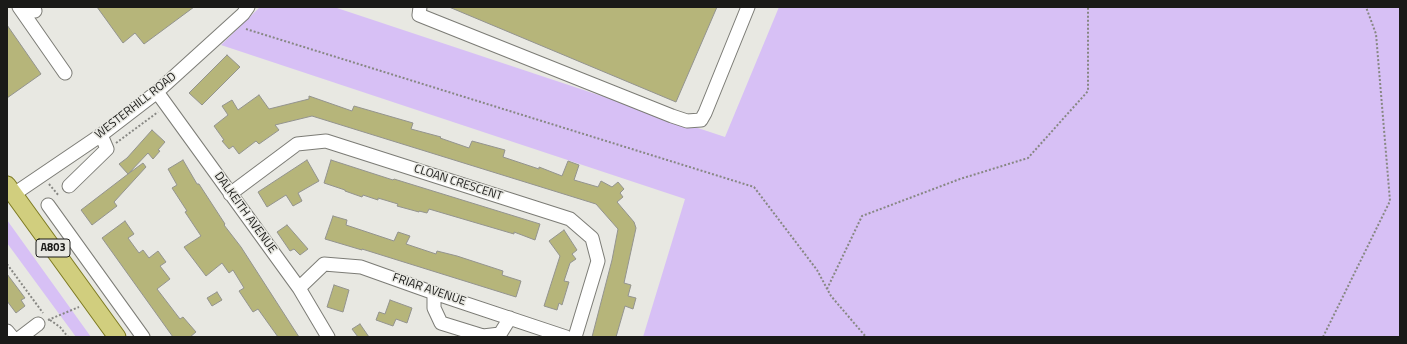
<!DOCTYPE html>
<style>
body{margin:0}
#map{position:relative;width:1407px;height:344px;overflow:hidden;background:#e8e8e2;font-family:"Titillium Web",sans-serif}
canvas{display:block}
.frame{position:absolute;inset:0;border:8px solid #1a1a18;pointer-events:none}
</style>
<div id="map">
<canvas width="1407" height="344"></canvas>
<div class="frame"></div>
</div>
<script>
const c = document.querySelector('canvas').getContext('2d');
c.lineJoin = 'round';
function paint(path, color) { c.fillStyle = color; c.fill(path, 'evenodd'); }
const shape = rows => new Path2D(rows.map(r => 'M' + r).join(''));
function strokePath(path, color, width, dash) { c.strokeStyle = color; c.lineWidth = width; c.lineCap = dash ? 'butt' : 'round'; c.setLineDash(dash || []); c.stroke(path); }
function label(font, color, halo, rows, align = 'center') {
  c.font = font + ' "Titillium Web",sans-serif'; c.lineWidth = 3; c.setLineDash([]); c.textBaseline = 'middle'; c.strokeStyle = halo; c.fillStyle = color; for (const [text, x, y, turn = 0] of rows) {
    c.save(); c.translate(x, y); c.rotate((+turn || 0) * Math.PI / 180); c.textAlign = isNaN(turn) ? turn : align; if (halo) c.strokeText(text, 0, 0); c.fillText(text, 0, 0); c.restore();
  }
}
const green = shape([
 [260,7,334,7,725,137,779,7,1400,7,1400,337,643,337,685,199,221,45],
 [7,220,91,337,76,337,7,243]
]);
const building = shape([
 [97,7,194,7,144,44,135,33,123,43,97,7],
 [449,7,717,7,676,102,449,7],
 [7,25,41,74,7,98,7,25],
 [227,55,240,67,202,105,189,93,227,55],
 [259,95,269,109,309,99,309,96,352,111,354,106,413,123,411,129,441,137,440,138,469,148,472,141,505,150,503,157,539,169,539,167,562,176,568,161,579,165,574,180,598,187,601,181,612,187,618,182,624,189,620,193,623,197,617,202,634,222,636,228,624,283,631,285,628,296,636,298,633,309,625,306,616,337,592,337,612,260,618,229,596,204,312,116,275,125,279,130,259,144,256,141,239,154,233,146,229,149,222,141,224,140,214,126,228,115,222,106,232,100,238,110,259,95],
 [152,130,165,142,158,150,160,151,153,159,148,153,128,174,143,163,146,167,114,202,117,206,92,225,81,210,128,174,119,164,127,158,152,130],
 [183,160,197,184,199,184,225,224,224,225,241,247,299,337,278,337,258,309,253,312,239,291,244,288,233,270,229,273,222,263,206,276,184,247,201,236,185,212,187,211,172,188,177,185,168,169,183,160],
 [307,160,319,181,298,193,302,201,293,206,286,195,267,207,258,192,307,160],
 [331,160,393,180,394,179,540,224,535,240,514,232,514,234,429,209,427,213,419,211,419,212,397,206,398,204,378,198,378,200,363,195,362,197,345,191,345,190,324,183,331,160],
 [333,216,347,220,346,225,394,241,398,232,410,236,406,244,436,254,437,251,457,256,503,271,502,275,521,281,516,297,362,249,362,250,325,239,333,216],
 [125,221,134,234,128,238,139,253,143,250,149,258,158,251,166,262,160,266,170,279,157,289,180,319,183,317,196,332,190,337,173,337,102,238,125,221],
 [287,225,308,249,300,255,294,249,290,251,277,232,287,225],
 [564,230,577,250,572,254,576,259,570,263,564,281,569,282,562,305,559,303,557,310,544,306,560,256,549,241,564,230],
 [7,274,25,298,21,300,25,306,16,313,7,301,7,274],
 [334,285,349,290,343,312,327,307,334,285],
 [217,292,222,300,212,306,207,298,217,292],
 [390,300,412,308,407,323,396,319,393,326,376,320,379,312,385,314,390,300],
 [360,324,369,337,358,337,352,329,360,324]
]);
const path = shape([
 [246,29,754,187,817,270,831,296,866,337],
 [116,143,158,112],
 [49,184,59,196],
 [7,264,43,313],
 [827,289,862,216,960,179,1028,158,1088,91,1088,7],
 [48,320,79,307],
 [50,320,60,327,68,337],
 [1323,337,1390,201,1376,34,1366,7]
]);
const minor = shape([
 [19,7,65,73],
 [32,7,35,11],
 [420,7,419,15,672,116,687,121,701,120,705,113,748,7],
 [157,92,299,288,328,337],
 [69,186,107,149,101,135],
 [14,194,101,135,157,92,243,14,248,7],
 [230,194,297,144,326,141,570,219,592,238,598,261,575,337],
 [48,205,143,337],
 [299,288,324,264,361,267,434,293,566,337],
 [434,293,434,308,441,323,483,336,500,334,510,318],
 [7,331,12,337],
 [21,337,38,324]
]);
const major = shape([
 [7,185,117,337]
]);
const shields = [
 [53,248,34]
];
const shieldNames = [
 ["A803",53,248]
];
const streetNames = [
 ["WESTERHILL ROAD",136,106,-38],
 ["CLOAN CRESCENT",458,183,18],
 ["DALKEITH AVENUE",245,213,54],
 ["FRIAR AVENUE",429,290,19]
];
paint(green, '#d7c0f5');
paint(building, '#b6b57a');
strokePath(building, '#93938e', 1);
strokePath(minor, '#7c7c76', 15);
strokePath(major, '#7d7a22', 19);
strokePath(path, '#878783', 2, [2, 2]);
strokePath(minor, '#fff', 13);
strokePath(major, '#d1ce7e', 17);
for (const [x, y, w] of shields) { const box = new Path2D(); box.roundRect(x - w / 2, y - 9, w, 18, 3); c.fillStyle = '#e8e8e2'; c.fill(box); strokePath(box, '#1a1a18', 1); }
label('bold 11px', '#1a1a18', null, shieldNames);
label('12px', '#1a1a18', '#e8e8e2', streetNames);
</script>
